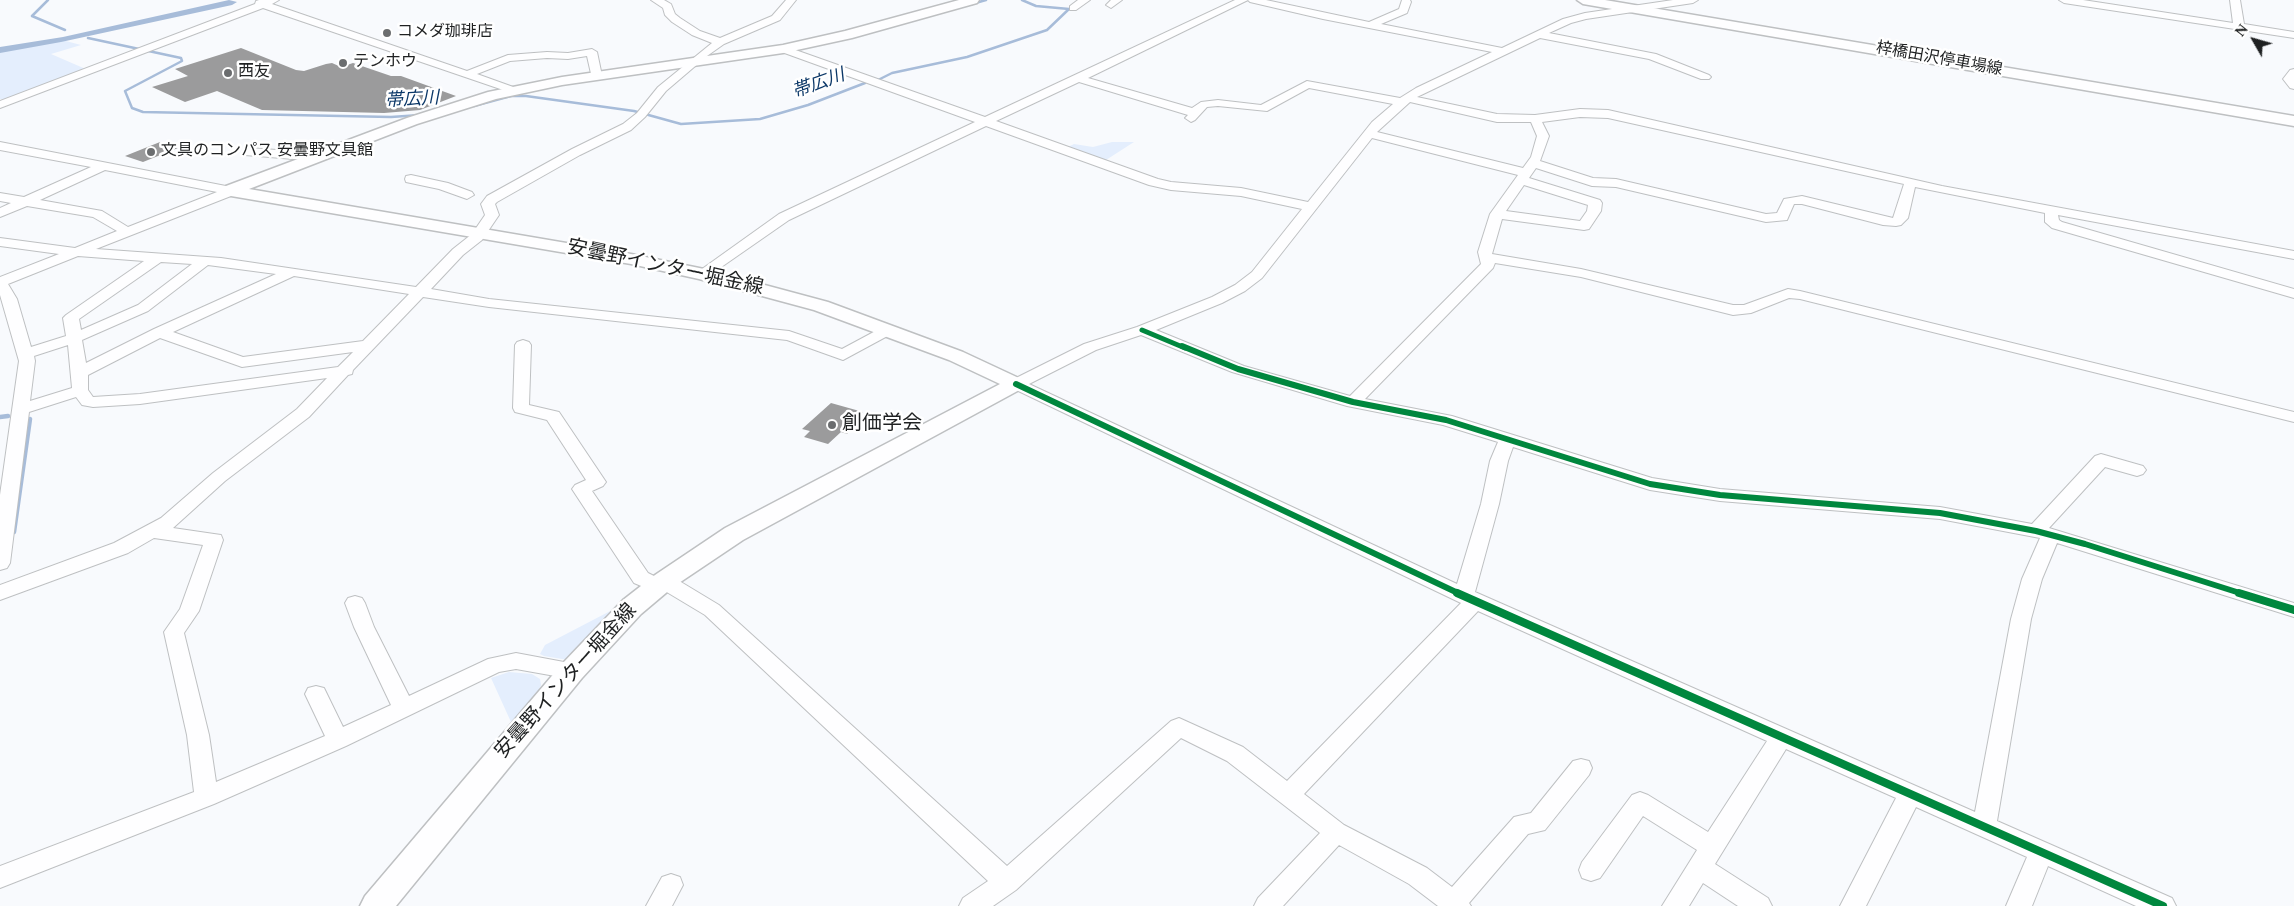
<!DOCTYPE html>
<meta charset="utf-8">
<style>
body{margin:0}
#map{position:relative;width:2294px;height:906px;overflow:hidden;background:#f8fafd;font-family:Spectral,serif}
canvas{display:block}
.north{position:absolute;left:2229px;top:15px;width:50px;height:50px;-webkit-text-stroke:4px #fff;paint-order:stroke;rotate:308deg;font-size:14px;font-weight:700;line-height:20px;text-align:center;color:#1f2122}
.north::after{content:'';display:block;margin:auto;width:18px;height:22px;background:#1f2122;clip-path:polygon(50% 0,100% 100%,50% 72%,0 100%)}
</style>
<div id="map">
<canvas width="2294" height="906"></canvas>
<div class="north">N</div>
</div>
<script>
const c = document.querySelector('canvas').getContext('2d');
c.lineJoin = 'round';
function paint(path, color) { c.fillStyle = color; c.fill(path, 'evenodd'); }
const shape = rows => new Path2D(rows.map(r => 'M' + r).join(''));
function strokePath(path, color, width, dash) { c.strokeStyle = color; c.lineWidth = width; c.lineCap = dash ? 'butt' : 'round'; c.setLineDash(dash || []); c.stroke(path); }
function label(font, color, halo, rows, align = 'center') {
  c.font = font + ' Spectral,"Noto Sans JP",serif'; c.lineWidth = 5; c.setLineDash([]); c.textBaseline = 'middle'; c.strokeStyle = halo; c.fillStyle = color; for (const [text, x, y, turn = 0] of rows) {
    c.save(); c.translate(x, y); c.rotate((+turn || 0) * Math.PI / 180); c.textAlign = isNaN(turn) ? turn : align; if (halo) c.strokeText(text, 0, 0); c.fillText(text, 0, 0); c.restore();
  }
}
const green = shape([
 [62,40,81,45,51,54,88,70,9,100,0,99,0,51],
 [1112,142,1134,142,1106,160,1068,147,1074,144,1093,147],
 [616,608,568,660,544,656,540,654,545,645],
 [509,672,532,674,540,679,541,685,537,695,511,722,491,678]
]);
const streamFar1 = shape([
 [48,0,32,16,65,30],
 [1022,0,1036,6,1069,9],
 [972,4,986,0],
 [88,38,181,58,182,61,125,91,132,108,143,112,391,117,420,115],
 [876,81,892,73,967,57,1047,30,1069,9],
 [474,106,511,96,526,96,634,111,681,124,760,119,808,105,865,83]
]);
const stream = shape([
 [0,417,8,416],
 [14,532,30,419]
]);
const canal = shape([
 [229,0,237,2,232,5,61,42,0,53,0,47,63,37,229,0]
]);
const building = shape([
 [241,48,296,70,304,71,326,64,332,63,341,67,353,63,391,76,401,76,456,96,420,110,384,113,262,110,217,91,185,102,152,87,188,76,175,69],
 [160,142,178,148,143,162,125,156],
 [831,403,863,412,856,419,861,421,847,434,841,432,828,444,804,437,810,431,802,429]
]);
const minor = shape([
 [259,0,279,0,272,4,467,71,508,55,547,52,568,53,592,49,597,52,602,76,596,79,592,78,587,56,568,59,547,58,510,61,477,74,516,88,518,90,512,93,263,8,0,108,0,101,255,4,256,1,259,0],
 [651,0,664,0,671,4,675,14,680,18,700,31,720,38,772,16,786,0,796,0,780,20,724,44,707,56,666,91,645,117,631,130,580,155,497,202,495,204,499,215,482,240,463,255,431,289,489,299,789,331,842,349,883,327,893,327,896,330,893,333,843,360,787,340,489,307,423,297,353,370,352,374,348,375,309,417,225,481,173,528,214,534,221,535,223,540,199,611,184,633,209,735,216,782,325,736,305,694,308,688,316,686,324,688,343,727,391,705,354,627,345,603,348,598,355,596,362,598,365,603,374,627,409,696,488,659,516,653,580,665,583,671,580,677,572,679,516,669,499,672,346,746,214,804,0,888,0,866,194,792,187,735,164,632,180,609,203,545,154,538,128,553,0,600,0,585,114,543,161,518,213,473,297,409,327,378,140,404,93,407,82,405,76,397,29,412,10,563,7,568,0,570,0,495,19,361,0,295,0,277,59,254,0,246,0,238,75,248,117,231,93,217,27,206,0,217,0,208,11,203,0,201,0,193,24,197,91,167,0,150,0,142,231,187,238,191,236,194,96,249,221,258,416,287,453,249,472,234,485,215,481,204,487,196,572,149,623,124,637,113,658,87,712,43,692,35,672,22,665,15,663,8,651,0],
 [105,170,217,192,128,227,102,211,40,200,105,170],
 [78,256,144,261,66,315,63,318,66,336,31,347,17,299,8,284,78,256],
 [161,262,192,264,138,305,81,330,79,319,161,262],
 [208,265,276,274,154,329,86,363,82,340,148,311,208,265],
 [294,276,409,294,363,341,243,357,173,332,294,276],
 [160,338,242,367,353,352,338,367,140,394,93,397,88,390,88,375,160,338],
 [68,345,72,388,30,401,35,361,34,356,68,345],
 [1078,0,1090,0,1076,10,1070,10,1070,6,1078,0],
 [1111,0,1122,0,1111,8,1106,5,1111,0],
 [1235,0,1248,0,1088,78,1192,108,1201,102,1218,100,1261,105,1307,81,1400,98,1416,88,1492,52,1323,19,1250,2,1248,0,1266,0,1369,22,1399,9,1402,0,1410,0,1411,2,1407,13,1381,24,1502,48,1563,19,1585,13,1673,0,1698,0,1693,3,1586,19,1571,23,1549,33,1656,54,1709,75,1711,77,1709,79,1701,79,1649,59,1540,38,1417,97,1497,114,1535,115,1580,109,1608,110,1942,186,2294,251,2294,259,2058,215,2059,220,2062,222,2294,289,2294,298,2052,228,2045,222,2045,213,1915,187,1908,218,1901,225,1896,226,1883,225,1802,204,1794,204,1787,220,1766,222,1616,187,1592,186,1536,168,1529,178,1600,200,1602,203,1601,211,1589,229,1584,230,1502,219,1492,254,1581,269,1733,305,1744,305,1788,289,1800,291,2294,412,2294,422,1800,299,1789,298,1751,313,1733,315,1581,277,1495,263,1493,268,1365,399,1452,416,1652,478,1720,489,1940,507,2032,524,2095,456,2101,454,2143,466,2146,470,2143,474,2137,476,2105,467,2049,528,2294,603,2294,617,2057,543,2042,579,2031,619,1997,821,2172,898,2176,906,2136,906,2048,866,2032,906,2006,906,2027,857,1916,807,1866,906,1840,906,1896,798,1786,749,1715,864,1768,898,1772,906,1738,906,1703,883,1689,906,1662,906,1697,850,1643,816,1600,878,1591,881,1582,878,1579,870,1582,862,1632,795,1640,792,1648,795,1708,832,1767,741,1478,611,1304,794,1344,825,1427,868,1452,887,1514,817,1531,813,1573,761,1581,759,1589,761,1592,768,1589,775,1545,830,1528,834,1469,903,1471,906,1438,906,1409,884,1339,845,1283,906,1254,906,1258,898,1320,833,1227,761,1181,738,1016,890,993,906,959,906,963,898,988,881,705,615,665,591,658,593,634,583,572,489,575,485,586,480,547,420,515,412,513,408,515,345,517,342,523,340,529,342,531,345,529,405,559,412,606,482,603,486,592,491,648,573,656,577,664,574,671,576,719,605,1007,866,1171,721,1179,718,1243,747,1287,781,1461,603,1010,387,1008,384,1010,381,1084,344,1137,327,1212,297,1235,285,1252,272,1302,209,1241,196,1171,190,1149,185,986,126,789,220,707,277,702,278,695,274,779,214,975,122,779,51,779,47,787,47,985,117,1235,0],
 [1079,82,1188,115,1185,118,1191,122,1195,120,1207,107,1218,106,1267,111,1309,88,1393,104,1372,122,1308,202,1241,188,1171,182,1158,179,996,121,1079,82],
 [1410,102,1497,122,1531,122,1537,136,1531,157,1523,168,1377,132,1410,102],
 [1580,117,1608,118,1904,184,1893,218,1802,196,1784,199,1777,213,1766,214,1616,179,1593,178,1540,161,1549,136,1542,122,1580,117],
 [1372,138,1518,175,1490,214,1478,252,1481,264,1350,396,1244,366,1156,330,1222,303,1245,291,1262,278,1372,138],
 [1524,185,1588,205,1587,211,1580,221,1506,211,1524,185],
 [1141,335,1232,372,1347,406,1443,425,1498,442,1490,461,1481,504,1457,584,1029,384,1096,350,1141,335],
 [1513,447,1650,490,1720,501,1940,519,2040,538,2022,579,2011,619,1975,812,1475,592,1499,504,1508,461,1513,447],
 [2059,0,2083,0,2233,23,2230,0,2240,0,2244,24,2294,32,2294,38,2064,3,2059,0],
 [2294,69,2294,89,2290,88,2283,79,2290,70,2294,69],
 [249,148,318,153,324,157,318,161,245,155,243,152,245,149,249,148],
 [411,175,448,183,472,192,474,195,467,199,439,189,406,182,405,179,406,176,411,175],
 [671,874,680,877,683,885,672,906,646,906,662,877,671,874]
]);
const major = shape([
 [959,0,979,0,977,3,852,38,783,53,562,85,496,99,417,124,249,189,631,254,709,270,828,302,963,352,1023,380,1026,384,1023,388,743,540,673,587,641,614,582,678,396,906,360,906,365,896,562,664,623,600,655,575,725,528,1000,384,949,360,814,310,699,279,631,264,231,196,225,195,223,191,226,186,407,118,488,92,562,77,783,45,845,31,959,0],
 [1577,0,1605,0,2294,116,2294,126,1583,4,1577,0]
]);
const cyclewayFar2 = shape([
 [1142,330,1185,348]
]);
const cyclewayFar1 = shape([
 [1182,346,1238,369,1353,402,1446,420,1650,484,1720,495,1940,513,2036,531,2085,544,2243,594],
 [1016,384,1460,594]
]);
const cycleway = shape([
 [1457,593,2163,906],
 [2239,593,2294,610]
]);
const markers = [
 [387,33,5,"#6b6d6f"],
 [343,63,5,"#6b6d6f"],
 [228,73,5,"#6b6d6f"],
 [151,152,5,"#6b6d6f"],
 [832,425,5,"#6b6d6f"]
];
const farPoinames = [
 ["コメダ珈琲店",397,33],
 ["テンホウ",353,63],
 ["西友",238,73],
 ["文具のコンパス 安曇野文具館",161,152]
];
const farStreetnames = [
 ["梓橋田沢停車場線",1939,60,10]
];
const farWaternames = [
 ["帯広川",819,85,-20],
 ["帯広川",412,101,-3]
];
const streetNames = [
 ["安曇野インター堀金線",665,269,12],
 ["安曇野インター堀金線",567,682,-48]
];
const poiNames = [
 ["創価学会",842,425]
];
paint(green, '#e4eefd');
strokePath(streamFar1, '#a7bcd9', 2.5);
strokePath(stream, '#a7bcd9', 4.5);
paint(canal, '#a7bcd9');
paint(building, '#9b9b9c');
strokePath(minor, '#bec0c2', 2);
strokePath(major, '#bec0c2', 3);
paint(minor, '#fefeff');
paint(major, '#fefeff');
strokePath(cyclewayFar2, '#00873e', 5);
strokePath(cyclewayFar1, '#00873e', 6);
strokePath(cycleway, '#00873e', 8);
for (const [x, y, r, color] of markers) { const dot = new Path2D(); dot.arc(x, y, r, 0, 2 * Math.PI); c.fillStyle = color; c.fill(dot); strokePath(dot, '#fff', 2); }
label('16px', '#1f2122', '#fff', farPoinames, 'left');
label('16px', '#1f2122', '#fff', farStreetnames);
label('italic 18px', '#0c3868', '#fff', farWaternames);
label('20px', '#1f2122', '#fff', streetNames);
label('20px', '#1f2122', '#fff', poiNames, 'left');
</script>
